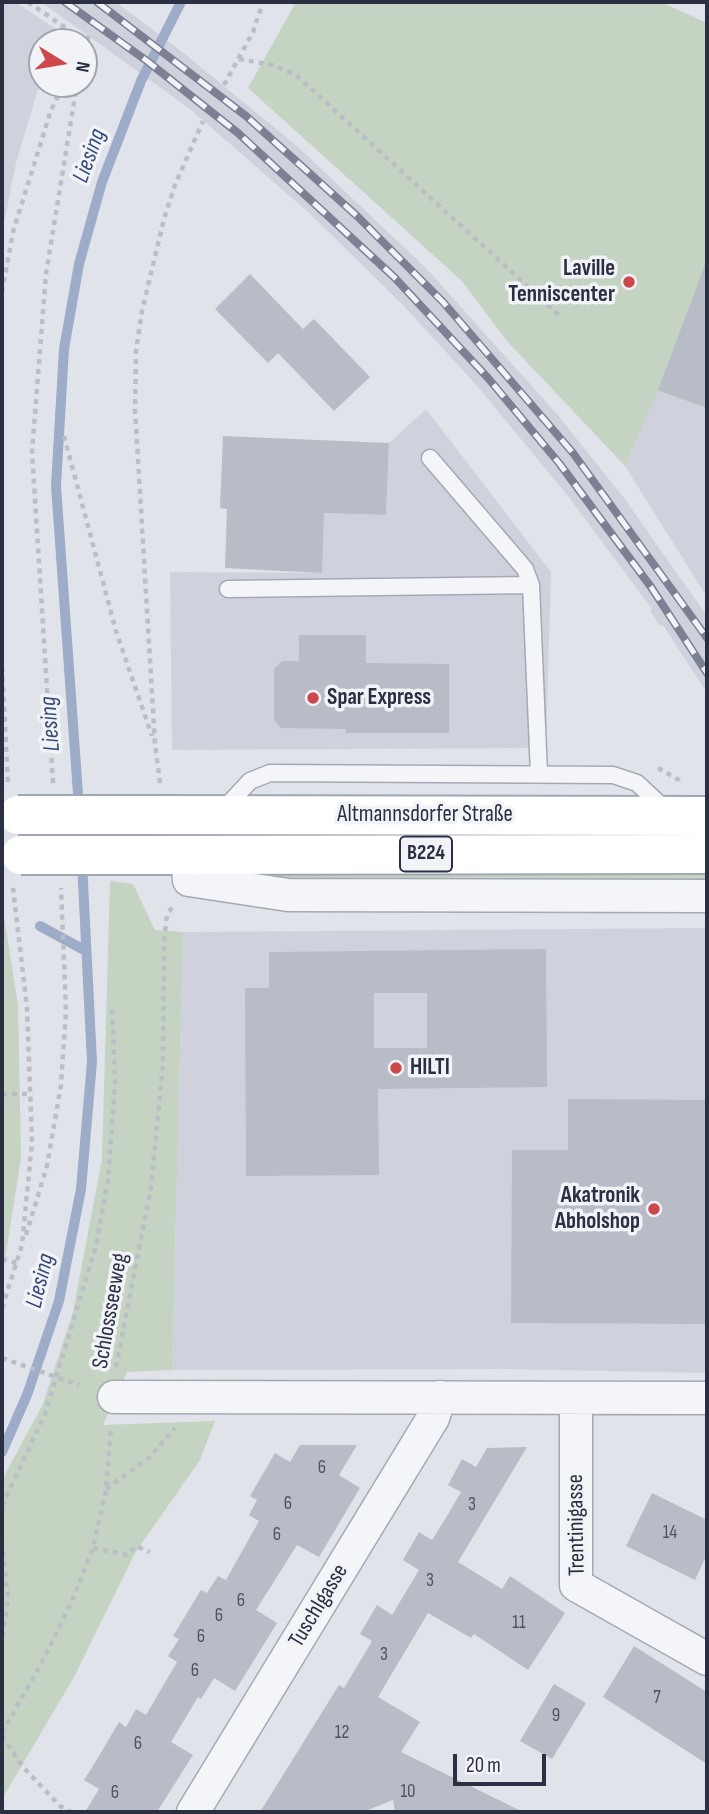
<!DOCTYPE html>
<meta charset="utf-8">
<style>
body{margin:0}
#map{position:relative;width:709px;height:1814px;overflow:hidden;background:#e1e3ea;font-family:"Sofia Sans Condensed",sans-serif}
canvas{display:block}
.frame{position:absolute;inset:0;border:4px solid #2a2f41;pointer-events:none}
.north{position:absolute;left:28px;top:28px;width:70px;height:70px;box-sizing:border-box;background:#f1f3f7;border:2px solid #a1a5ae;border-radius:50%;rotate:101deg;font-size:19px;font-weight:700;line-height:28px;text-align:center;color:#2a2f41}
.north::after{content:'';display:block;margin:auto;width:24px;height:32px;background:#cd484b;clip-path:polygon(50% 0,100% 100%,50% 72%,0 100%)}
.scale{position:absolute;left:453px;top:1754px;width:93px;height:32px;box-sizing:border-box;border:4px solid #2a2f41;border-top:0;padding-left:9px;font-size:21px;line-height:24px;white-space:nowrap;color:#2a2f41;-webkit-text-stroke:5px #f1f3f7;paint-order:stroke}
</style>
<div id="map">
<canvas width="709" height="1814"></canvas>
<div class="frame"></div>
<div class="north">N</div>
<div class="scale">20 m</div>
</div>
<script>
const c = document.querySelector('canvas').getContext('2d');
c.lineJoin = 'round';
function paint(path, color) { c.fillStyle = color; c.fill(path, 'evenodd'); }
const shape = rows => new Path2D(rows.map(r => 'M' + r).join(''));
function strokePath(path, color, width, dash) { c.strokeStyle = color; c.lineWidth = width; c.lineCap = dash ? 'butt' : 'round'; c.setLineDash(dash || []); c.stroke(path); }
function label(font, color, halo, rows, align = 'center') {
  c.font = font + ' "Sofia Sans Condensed",sans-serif'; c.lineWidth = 7; c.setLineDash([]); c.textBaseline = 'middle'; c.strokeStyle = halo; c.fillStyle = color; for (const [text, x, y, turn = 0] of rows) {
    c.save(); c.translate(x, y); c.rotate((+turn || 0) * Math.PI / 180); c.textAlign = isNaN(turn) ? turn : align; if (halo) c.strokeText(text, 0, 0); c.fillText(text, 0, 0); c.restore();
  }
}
const built = shape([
 [2,2,15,2,56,29,52,42,42,42,42,76,16,163,2,233],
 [41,2,116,2,186,55,297,146,426,268,557,414,624,498,707,616,707,693,663,625,660,626,650,611,652,609,568,496,478,387,403,305,308,212,190,109],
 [658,390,707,408,707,597,625,466],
 [426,409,551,572,546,748,172,750,170,572,321,573,324,513,386,515,389,443],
 [707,928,707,1373,507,1369,172,1370,183,932]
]);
const green = shape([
 [296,2,661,2,707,23,707,408,658,391,625,466,506,340,462,281,248,88],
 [707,871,707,888,257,883,252,872],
 [110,881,133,884,155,930,183,932,172,1370,127,1372,103,1425,215,1421,200,1460,135,1553,74,1677,2,1799,2,1480,43,1404,73,1312,102,1159],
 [2,904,18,1005,21,1158,2,1278]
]);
const stream = shape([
 [79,808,56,486,64,349,79,264,102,182,141,81,181,2],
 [40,926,86,951],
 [2,1452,27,1395,59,1301,81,1189,92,1062,82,862]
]);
const building = shape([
 [705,265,707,266,707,408,658,390],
 [250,274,303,329,314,319,370,377,334,411,278,353,268,363,215,309],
 [223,436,389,443,386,515,324,513,322,573,225,568,227,509,220,508],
 [299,635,366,635,366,663,449,664,449,733,346,733,346,729,281,728,274,720,274,669,282,661,299,661],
 [546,949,547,1087,378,1089,379,1175,246,1176,245,988,269,988,269,952],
 [374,993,427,993,427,1048,374,1048],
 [568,1099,707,1100,707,1324,511,1323,512,1150,568,1150],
 [300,1445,357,1445,339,1475,360,1488,319,1557,297,1545,256,1610,277,1623,235,1691,214,1678,201,1699,198,1697,171,1742,193,1755,157,1812,85,1812,99,1789,84,1780,93,1766,119,1722,126,1727,136,1709,146,1715,177,1662,168,1656,179,1639,173,1636,201,1590,207,1593,218,1576,226,1580,259,1521,249,1515,257,1500,250,1496,275,1453,290,1462],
 [527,1447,458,1562,502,1589,510,1576,565,1613,528,1670,474,1634,471,1638,428,1613,378,1697,420,1722,401,1752,523,1812,395,1812,393,1800,363,1812,260,1812,339,1685,344,1688,372,1641,360,1634,377,1605,392,1615,419,1570,403,1560,419,1532,432,1540,447,1516,461,1492,448,1485,462,1459,476,1467,487,1448],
 [652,1493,707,1520,707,1554,695,1580,626,1546],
 [634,1646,707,1692,707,1764,603,1697],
 [554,1684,586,1703,552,1759,520,1741]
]);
const path = shape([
 [28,2,86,42],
 [102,2,104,3],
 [84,50,89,35],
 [239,59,273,65,296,75,560,316],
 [224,85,253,32,263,2],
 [2,292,13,232,51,110,64,84],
 [64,436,116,631,152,736],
 [2,667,8,785],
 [658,768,681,781],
 [53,783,32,452,46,274,77,84],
 [160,783,155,744,135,409,136,351,142,311,164,219,175,185,203,121],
 [2,1094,31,1094],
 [26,1235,47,1166,61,1085,66,1010,61,888],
 [2,1259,17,1263],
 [2,1308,22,1245,32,1142,27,1008,13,888],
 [116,1367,151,1187,163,1064,164,941,167,915,173,906],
 [106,1489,150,1457,175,1428],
 [2,1506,45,1414,96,1246,108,1180,115,1083,112,1005],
 [2,1542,8,1599,2,1639],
 [93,1548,127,1555,136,1546,150,1552],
 [2,1733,40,1666,72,1601,93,1548,106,1490,111,1428],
 [2,1736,23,1767,60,1806,71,1812]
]);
const service = shape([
 [430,458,525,569,531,585,539,774],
 [228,589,531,585],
 [223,810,250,781,270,773,613,775,637,783,667,811]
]);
const minor = shape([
 [187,854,189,880,288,895,707,896],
 [114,1397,707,1398],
 [576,1399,576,1585,707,1659],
 [193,1812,433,1418,440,1397]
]);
const primary = shape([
 [142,815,707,816],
 [145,855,707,854]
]);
const rail = shape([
 [65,2,147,61,238,133,394,277,488,378,559,463,651,587,707,673],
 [97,2,246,116,357,216,443,302,573,453,707,638]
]);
const pathBridge = shape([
 [2,1358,79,1385]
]);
const primaryBridge = shape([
 [18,815,142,815],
 [21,855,145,855]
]);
const markers = [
 [629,282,7,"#cd484b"],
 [313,698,7,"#cd484b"],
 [396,1068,7,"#cd484b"],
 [654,1209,7,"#cd484b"]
];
const numberNames = [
 ["6",322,1468],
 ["6",288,1504],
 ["3",472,1505],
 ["14",670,1533],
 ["6",277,1535],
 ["3",430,1581],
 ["6",241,1601],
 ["6",219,1616],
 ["11",519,1623],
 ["6",201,1637],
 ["3",384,1655],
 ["6",195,1671],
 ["7",657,1698],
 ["9",556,1716],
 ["12",342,1733],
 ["6",138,1744],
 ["10",408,1792],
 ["6",115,1793]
];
const shields = [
 [426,854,52]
];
const shieldNames = [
 ["B224",426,854]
];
const poiNames = [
 ["Laville",615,269],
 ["Tenniscenter",615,295],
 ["Spar Express",327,698,"left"],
 ["HILTI",410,1068,"left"],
 ["Akatronik",640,1196],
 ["Abholshop",640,1222]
];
const streetNames = [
 ["Altmannsdorfer Straße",425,815],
 ["Schlossseeweg",111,1311,-80],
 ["Trentinigasse",577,1525,-91],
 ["Tuschlgasse",319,1606,-59]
];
const waterNames = [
 ["Liesing",90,156,-70],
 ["Liesing",51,724,-94],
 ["Liesing",41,1281,-76]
];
paint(built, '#cfd2dc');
paint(green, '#c4d3c2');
strokePath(stream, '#9dacc9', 10);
paint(building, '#b8bcc6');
strokePath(service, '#a6a9b4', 19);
strokePath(minor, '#a6a9b4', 35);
strokePath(primary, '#a1a6b5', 42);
strokePath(path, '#bbbec5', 4.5, [5, 5]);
strokePath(service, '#f4f5f8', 16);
strokePath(minor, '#f4f5f8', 32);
strokePath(primary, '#fff', 38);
strokePath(rail, '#7b8193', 8);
strokePath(rail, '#f1f3f7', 5, [16]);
strokePath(primaryBridge, '#a1a6b5', 42, []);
strokePath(pathBridge, '#bbbec5', 4.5, [5, 5]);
strokePath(primaryBridge, '#fff', 38);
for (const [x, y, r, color] of markers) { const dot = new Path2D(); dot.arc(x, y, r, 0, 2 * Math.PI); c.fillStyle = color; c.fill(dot); strokePath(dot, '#f1f3f7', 2.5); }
label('19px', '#4e5262', null, numberNames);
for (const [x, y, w] of shields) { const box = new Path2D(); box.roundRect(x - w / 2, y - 17.5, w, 35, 5); c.fillStyle = '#f1f3f7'; c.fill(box); strokePath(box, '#2a2f41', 2); }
label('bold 21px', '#2a2f41', null, shieldNames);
label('bold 23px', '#2a2f41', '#f1f3f7', poiNames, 'right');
label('23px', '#2a2f41', '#f1f3f7', streetNames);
label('italic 24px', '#344975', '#f1f3f7', waterNames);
</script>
